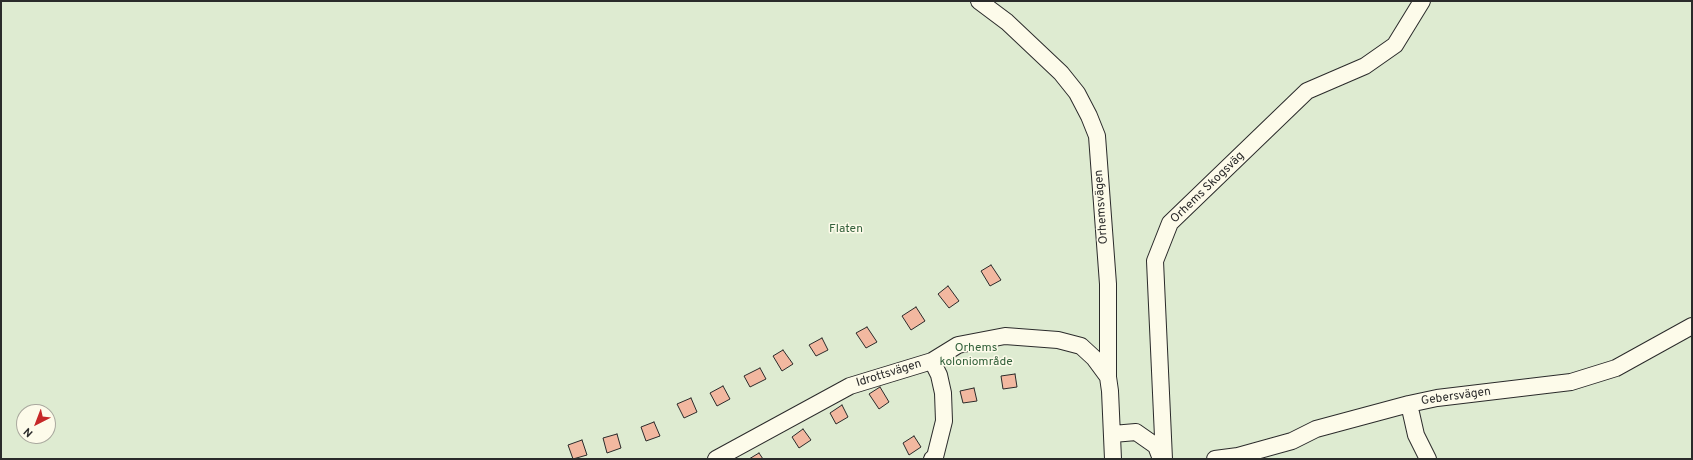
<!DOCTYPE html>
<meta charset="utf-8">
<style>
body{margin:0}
#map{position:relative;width:1693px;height:460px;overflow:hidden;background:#fdfbea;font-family:Overpass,sans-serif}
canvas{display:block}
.frame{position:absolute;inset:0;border:2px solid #2b2b2b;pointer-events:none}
.north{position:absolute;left:16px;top:404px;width:40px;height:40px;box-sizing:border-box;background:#fdfbea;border:1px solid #a9a89e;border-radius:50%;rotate:222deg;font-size:11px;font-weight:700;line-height:16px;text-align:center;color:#2b2b2b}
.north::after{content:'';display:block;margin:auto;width:14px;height:18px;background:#c62828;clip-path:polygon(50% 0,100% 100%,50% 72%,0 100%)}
</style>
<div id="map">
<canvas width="1693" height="460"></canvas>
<div class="frame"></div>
<div class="north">N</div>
</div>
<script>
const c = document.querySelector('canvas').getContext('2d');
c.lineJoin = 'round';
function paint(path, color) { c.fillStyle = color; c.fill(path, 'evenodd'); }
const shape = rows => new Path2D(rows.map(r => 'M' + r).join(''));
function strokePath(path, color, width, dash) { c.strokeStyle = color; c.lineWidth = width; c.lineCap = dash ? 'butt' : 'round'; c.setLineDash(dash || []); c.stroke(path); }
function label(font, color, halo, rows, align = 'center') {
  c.font = font + ' Overpass,sans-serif'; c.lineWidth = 3; c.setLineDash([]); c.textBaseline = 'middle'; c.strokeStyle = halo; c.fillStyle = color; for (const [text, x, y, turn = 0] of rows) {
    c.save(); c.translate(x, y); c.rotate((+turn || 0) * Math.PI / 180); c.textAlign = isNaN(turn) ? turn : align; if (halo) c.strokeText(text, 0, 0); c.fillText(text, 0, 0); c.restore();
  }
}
const green = shape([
 [1,1,1692,1,1692,459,1,459,1,1],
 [24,412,48,412,48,436,24,436,24,412]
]);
const building = shape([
 [991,265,1001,280,990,286,981,271,991,265],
 [948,286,959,301,949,308,938,294,948,286],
 [916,307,925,321,911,330,902,316,916,307],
 [867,327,877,342,866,348,856,333,867,327],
 [822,338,828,350,816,356,809,345,822,338],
 [783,350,793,364,782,371,773,356,783,350],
 [760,368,766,379,750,387,744,376,760,368],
 [1015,374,1017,387,1003,389,1001,376,1015,374],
 [723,386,730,399,717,406,710,393,723,386],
 [880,387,889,402,879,409,869,394,880,387],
 [974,388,977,401,963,403,960,391,974,388],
 [691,398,697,412,684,418,677,404,691,398],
 [842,405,848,417,836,424,830,413,842,405],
 [654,422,660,436,646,441,641,427,654,422],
 [803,429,811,440,799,448,792,437,803,429],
 [617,434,621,448,607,453,603,438,617,434],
 [914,436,921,447,909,455,903,443,914,436],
 [582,440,587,455,573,459,568,445,582,440],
 [759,453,763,459,749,459,759,453]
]);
const street = shape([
 [979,1,1007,22,1061,73,1077,93,1089,116,1097,136,1108,284,1108,377,1110,391,1113,459],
 [932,361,939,375,943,393,944,421,935,457,932,459],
 [1409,404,1416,435,1428,459],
 [1113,434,1136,432,1156,446,1161,459],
 [716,459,850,386,932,361,958,345,1005,336,1058,340,1081,346,1094,358,1108,377],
 [1164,459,1155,261,1170,223,1307,91,1365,66,1395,45,1422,1],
 [1215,459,1238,456,1292,441,1316,429,1409,404,1437,398,1571,382,1616,368,1692,326]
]);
const streetNames = [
 ["Orhems Skogsväg",1208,188,-44],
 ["Orhemsvägen",1102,207,-94],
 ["Idrottsvägen",889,374,-17],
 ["Gebersvägen",1456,397,-8]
];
const parkNames = [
 ["Flaten",846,230],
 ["Orhems",976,349],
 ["koloniområde",976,363]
];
paint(green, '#deebd1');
strokePath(green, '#74746e', 1);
paint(building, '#f2b8a0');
strokePath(building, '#2b2b2b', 1);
strokePath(street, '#2b2b2b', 18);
strokePath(street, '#fdfbea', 16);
label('12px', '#2b2b2b', '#fdfbea', streetNames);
label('12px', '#34623c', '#fdfbea', parkNames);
</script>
